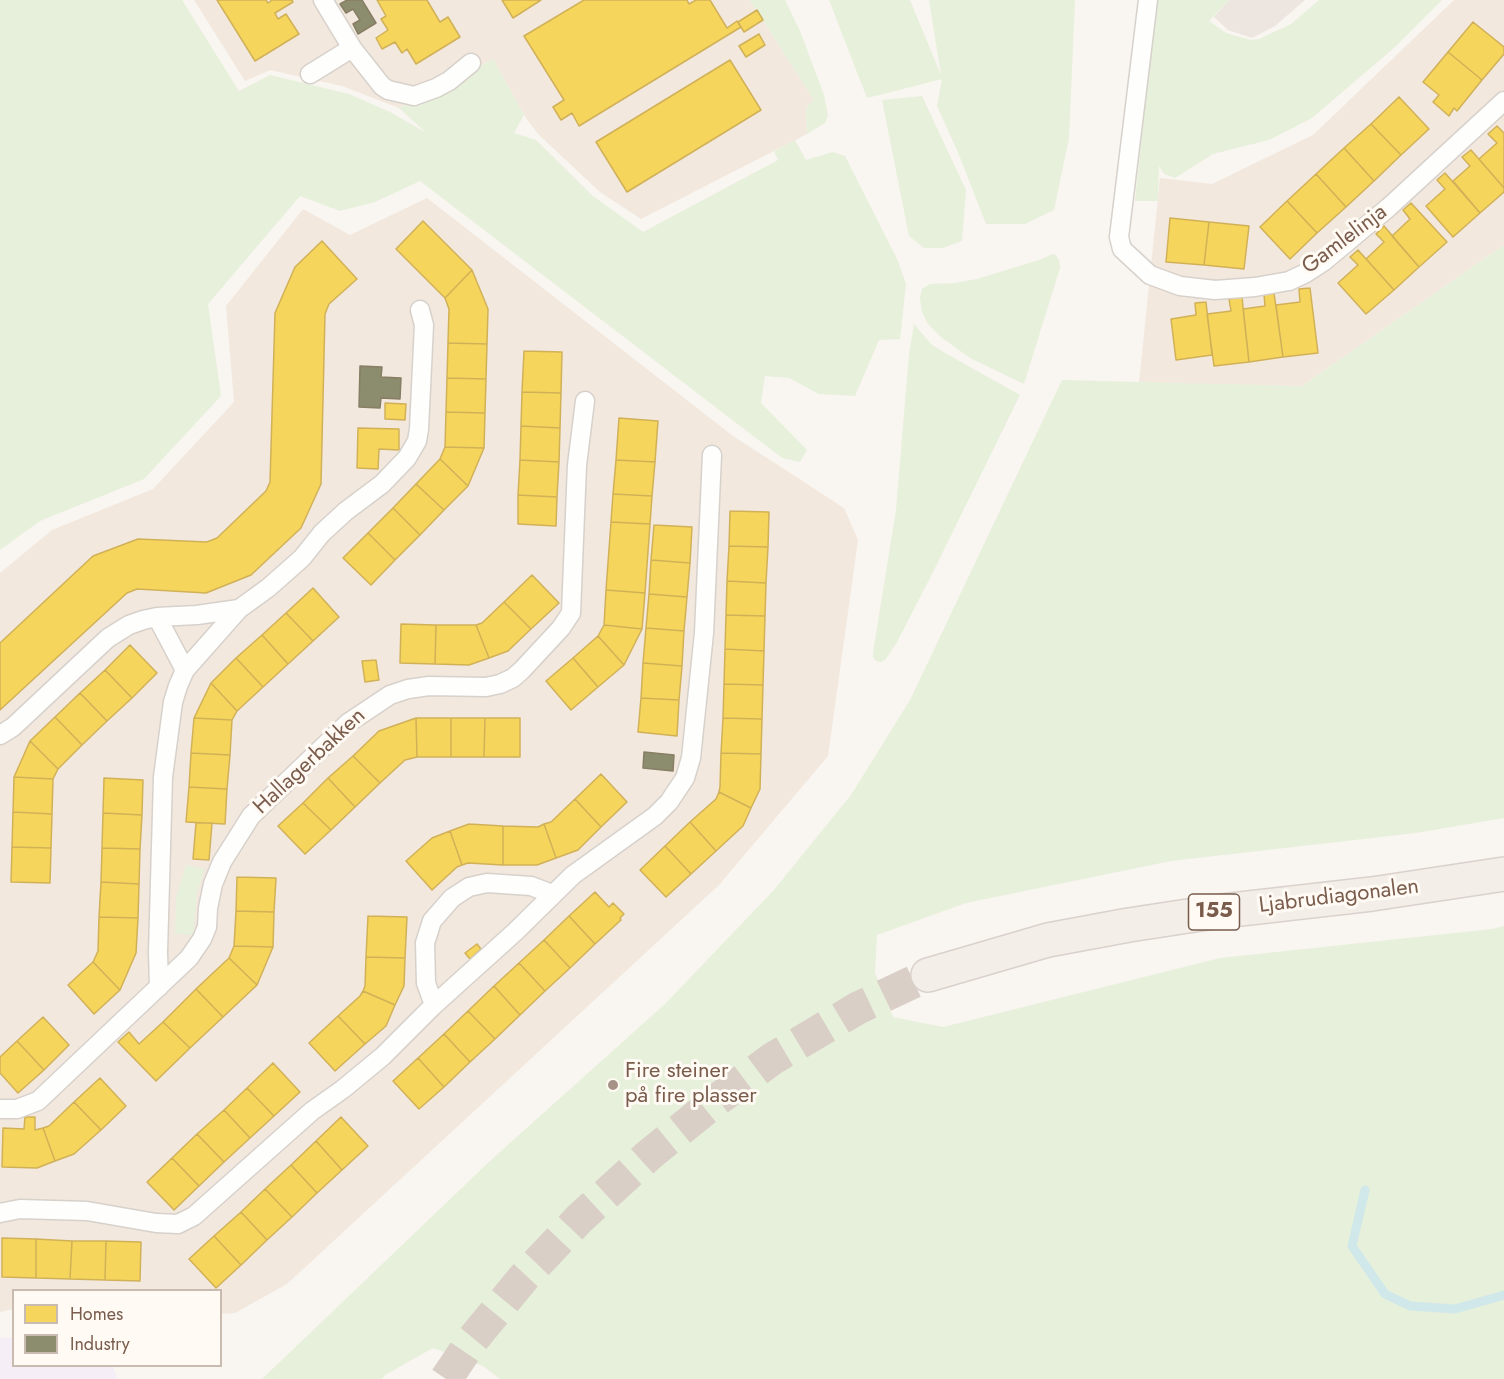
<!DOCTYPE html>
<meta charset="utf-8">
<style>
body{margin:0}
#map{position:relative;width:1504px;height:1379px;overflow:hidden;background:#f9f5f0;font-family:Jost,sans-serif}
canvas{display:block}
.legend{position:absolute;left:12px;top:1289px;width:210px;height:78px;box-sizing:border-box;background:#fffaf3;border:2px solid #cabbb1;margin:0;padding:8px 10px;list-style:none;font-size:18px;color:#7a5c4d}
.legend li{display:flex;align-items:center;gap:12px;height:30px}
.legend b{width:30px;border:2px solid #cabbb1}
</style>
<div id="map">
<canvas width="1504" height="1379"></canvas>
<ul class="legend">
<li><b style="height:16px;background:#f6d55c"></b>Homes</li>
<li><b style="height:16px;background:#8c8c6e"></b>Industry</li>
</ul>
</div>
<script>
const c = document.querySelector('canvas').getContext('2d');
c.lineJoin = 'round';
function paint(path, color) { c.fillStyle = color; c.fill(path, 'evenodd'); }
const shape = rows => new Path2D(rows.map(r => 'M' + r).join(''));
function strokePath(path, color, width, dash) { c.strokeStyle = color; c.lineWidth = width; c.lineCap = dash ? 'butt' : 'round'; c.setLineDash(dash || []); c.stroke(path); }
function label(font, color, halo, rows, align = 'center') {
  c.font = font + ' Jost,sans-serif'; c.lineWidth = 6; c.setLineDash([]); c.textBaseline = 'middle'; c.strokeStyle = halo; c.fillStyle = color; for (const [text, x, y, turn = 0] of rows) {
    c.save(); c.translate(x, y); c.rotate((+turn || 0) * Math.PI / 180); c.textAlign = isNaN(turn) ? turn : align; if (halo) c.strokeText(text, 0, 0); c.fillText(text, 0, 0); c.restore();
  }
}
const residential = shape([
 [194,0,750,0,814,100,806,108,807,134,641,219,600,192,538,134,524,115,493,59,399,108,342,86,270,70,245,81],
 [1454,0,1504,0,1504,245,1302,386,1139,383,1160,178,1212,184,1313,135],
 [427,198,733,436,844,508,858,540,828,756,719,885,287,1284,235,1313,221,1314,220,1290,14,1290,13,1309,0,1312,0,573,52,530,153,489,234,402,226,306,303,209,350,235]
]);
const industrial = shape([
 [1229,0,1305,0,1275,26,1252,38,1228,30,1214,17]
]);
const education = shape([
 [13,1337,14,1366,113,1366,117,1379,0,1379,0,1338]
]);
const green = shape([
 [0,0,182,0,239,91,270,75,349,94,390,112,425,132,399,108,493,59,524,115,514,133,536,140,593,196,643,232,778,160,774,151,795,140,806,160,833,152,845,156,898,261,906,284,900,339,879,340,855,396,819,394,789,378,765,376,761,403,807,450,800,462,782,458,420,181,375,202,340,211,300,196,208,304,221,396,144,479,40,521,0,550],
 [750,0,785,0,800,31,824,95,828,115,825,123,807,134,806,108,814,100],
 [829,0,910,0,941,75,929,0,1075,0,1069,138,1054,210,1025,224,986,224,959,155,937,106,942,79,867,98],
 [1156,0,1229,0,1209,21,1226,33,1251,40,1259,39,1291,24,1319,0,1442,0,1395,47,1312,118,1269,140,1213,154,1175,178,1164,174,1159,166,1158,201,1135,201],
 [922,96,966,190,962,241,943,248,924,248,909,236,882,100],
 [1504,245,1504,818,1416,833,1171,861,966,903,877,935,875,973,893,1017,943,1027,1220,958,1492,929,1504,926,1504,1379,500,1379,483,1366,433,1348,385,1375,382,1379,262,1379,491,1160,665,1004,773,891,851,795,910,700,1062,380,1302,386],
 [1052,254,1056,255,1059,260,1060,268,1024,384,970,358,941,337,928,324,922,312,920,298,922,289,930,284,955,283,977,279,1042,259],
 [914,324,931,344,945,353,1020,395,933,572,896,644,885,660,881,662,876,661,873,657,874,646,896,510,909,354],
 [186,865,205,869,197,893,193,935,175,934,176,897]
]);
const homes = shape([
 [217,0,266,0,268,3,272,0,292,0,293,2,275,13,278,19,286,14,299,34,255,61,217,0],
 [377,0,427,0,440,22,448,17,460,37,416,64,407,49,402,53,395,42,382,49,376,38,388,30,381,19,386,16,377,0],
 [502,0,541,0,513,18,502,0],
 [584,0,687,0,689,4,696,0,710,0,727,28,737,21,741,27,579,126,572,113,561,120,553,107,564,100,524,36,584,0],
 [757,10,763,20,744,32,738,22,757,10],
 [1473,22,1504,47,1504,54,1482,80,1448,52,1473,22],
 [759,34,765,45,746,57,739,46,759,34],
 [1448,52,1482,80,1457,111,1454,108,1449,116,1433,102,1439,95,1423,82,1448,52],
 [730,60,761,110,627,192,596,142,730,60],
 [1399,97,1429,129,1401,155,1371,124,1399,97],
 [1371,124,1401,155,1374,181,1344,148,1371,124],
 [1497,126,1504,133,1504,188,1479,159,1497,143,1488,134,1497,126],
 [1344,148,1374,181,1346,207,1316,174,1344,148],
 [1471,150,1504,188,1504,192,1480,213,1453,181,1470,166,1462,157,1471,150],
 [1445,173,1480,213,1453,237,1426,206,1445,189,1437,180,1445,173],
 [1316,174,1346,207,1317,233,1287,201,1316,174],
 [1287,201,1317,233,1290,259,1260,227,1287,201],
 [1411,203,1447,242,1419,267,1392,236,1410,219,1403,210,1411,203],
 [1170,218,1209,222,1204,265,1166,262,1170,218],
 [423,221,472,270,445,298,396,249,423,221],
 [1209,222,1249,226,1244,269,1204,265,1209,222],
 [1384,226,1419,267,1394,290,1366,259,1384,242,1376,234,1384,226],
 [322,241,357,279,329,304,325,314,321,484,301,528,251,575,206,593,137,589,127,593,0,710,0,643,93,556,138,539,207,542,217,538,266,491,270,482,275,313,295,267,322,241],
 [1358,250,1394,290,1366,314,1338,283,1358,265,1350,257,1358,250],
 [472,270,488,309,487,344,448,343,449,309,445,298,472,270],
 [1310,288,1318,353,1283,357,1276,305,1300,302,1299,289,1310,288],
 [1274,293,1283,357,1249,362,1243,309,1265,306,1264,294,1274,293],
 [1242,297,1249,362,1214,366,1207,314,1231,311,1229,299,1242,297],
 [1206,302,1212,355,1176,360,1171,319,1196,315,1195,303,1206,302],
 [448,343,487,344,486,379,447,378,448,343],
 [524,351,562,352,561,393,522,392,524,351],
 [447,378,486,379,485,413,446,412,447,378],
 [522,392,561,393,560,428,521,426,522,392],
 [385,403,406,404,405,420,385,419,385,403],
 [446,412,485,413,484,448,445,447,446,412],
 [619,418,658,421,655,462,616,460,619,418],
 [521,426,560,428,559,462,520,460,521,426],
 [358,428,399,429,399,450,379,449,378,469,357,468,358,428],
 [445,447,484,448,468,486,440,459,445,447],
 [440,459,468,486,444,510,416,484,440,459],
 [520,460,559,462,557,497,518,495,520,460],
 [616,460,655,462,652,496,613,494,616,460],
 [416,484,444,510,420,535,393,508,416,484],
 [613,494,652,496,650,524,611,522,613,494],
 [518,495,557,497,556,526,518,524,518,495],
 [393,508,420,535,395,560,368,533,393,508],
 [730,511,769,512,768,547,729,546,730,511],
 [611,522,650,524,645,593,606,590,611,522],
 [654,525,692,527,690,563,651,560,654,525],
 [368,533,395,560,371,585,343,558,368,533],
 [729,546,768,547,766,583,727,581,729,546],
 [651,560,690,563,687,597,649,594,651,560],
 [532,575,559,603,531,629,504,602,532,575],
 [727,581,766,583,765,616,726,615,727,581],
 [313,588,339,617,313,641,286,613,313,588],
 [606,590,645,593,642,629,604,625,606,590],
 [649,594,687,597,684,631,646,628,649,594],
 [504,602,531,629,508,651,489,658,476,625,482,623,504,602],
 [286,613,313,641,288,664,262,635,286,613],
 [726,615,765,616,764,651,725,649,726,615],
 [401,624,436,625,435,664,400,663,401,624],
 [436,625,476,625,489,658,469,665,435,664,436,625],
 [604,625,642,629,624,665,598,636,604,625],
 [646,628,684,631,682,666,643,663,646,628],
 [262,635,288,664,263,687,236,658,262,635],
 [598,636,624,665,598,687,573,658,598,636],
 [130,645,157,673,132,698,105,670,130,645],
 [725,649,764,651,763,685,724,684,725,649],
 [236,658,263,687,237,711,211,683,236,658],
 [573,658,598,687,571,710,546,681,573,658],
 [376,660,379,680,365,682,362,661,376,660],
 [643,663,682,666,679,700,641,698,643,663],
 [105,670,132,698,107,721,80,693,105,670],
 [211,683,237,711,232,720,194,718,211,683],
 [724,684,763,685,762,719,723,718,724,684],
 [80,693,107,721,82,745,55,717,80,693],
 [641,698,679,700,677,736,638,732,641,698],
 [55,717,82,745,58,769,30,741,55,717],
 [194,718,232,720,230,755,191,753,194,718],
 [416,718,417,757,405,760,380,783,353,756,379,731,416,718],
 [416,718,451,718,451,757,417,757,416,718],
 [451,718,485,718,484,757,451,757,451,718],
 [485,718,520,718,520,757,484,757,485,718],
 [723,718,762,719,761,754,721,753,723,718],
 [30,741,58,769,53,779,14,777,30,741],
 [191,753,230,755,227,789,189,787,191,753],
 [721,753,761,754,760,789,751,808,719,792,720,787,721,753],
 [353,756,380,783,355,807,328,778,353,756],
 [601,774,627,802,601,827,575,799,601,774],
 [14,777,53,779,52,814,13,812,14,777],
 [104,778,143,780,142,815,103,813,104,778],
 [328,778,355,807,331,830,303,803,328,778],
 [189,787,227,789,225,824,186,822,189,787],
 [719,792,751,808,743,826,716,851,690,822,716,799,719,792],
 [575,799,601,827,578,850,556,858,544,824,551,822,575,799],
 [303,803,331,830,305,854,278,826,303,803],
 [13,812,52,814,51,848,12,847,13,812],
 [103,813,142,815,140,849,102,848,103,813],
 [690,822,716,851,691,874,665,846,690,822],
 [196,823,212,823,209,860,193,859,196,823],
 [469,824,503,826,503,865,468,863,462,865,450,831,469,824],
 [544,824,556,858,537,865,503,865,503,826,538,827,544,824],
 [450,831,462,865,457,867,432,890,406,861,432,838,450,831],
 [665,846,691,874,666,897,640,870,665,846],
 [12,847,51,848,50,883,11,882,12,847],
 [102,848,140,849,139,884,101,882,102,848],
 [237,877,276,878,274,912,236,911,237,877],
 [101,882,139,884,138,918,99,917,101,882],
 [595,892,609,907,613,903,624,914,620,918,621,920,595,944,569,916,595,892],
 [236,911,274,912,273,947,234,946,236,911],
 [368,916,407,917,405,958,366,957,368,916],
 [569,916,595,944,570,968,544,940,569,916],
 [99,917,138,918,136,953,120,990,93,962,98,951,99,917],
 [544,940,570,968,545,991,519,963,544,940],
 [477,944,481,949,470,959,465,953,477,944],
 [234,946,273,947,257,985,229,958,234,946],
 [366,957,405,958,404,986,395,1005,363,991,365,986,366,957],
 [229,958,257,985,223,1017,196,989,229,958],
 [93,962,120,990,94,1014,68,985,93,962],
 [519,963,545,991,520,1015,494,986,519,963],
 [494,986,520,1015,495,1039,468,1011,494,986],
 [196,989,223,1017,190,1048,163,1022,196,989],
 [363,991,395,1005,386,1026,365,1044,338,1016,360,996,363,991],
 [468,1011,495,1039,470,1062,444,1034,468,1011],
 [338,1016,365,1044,335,1071,309,1043,338,1016],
 [43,1017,69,1045,44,1070,17,1041,43,1017],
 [163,1022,190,1048,156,1081,118,1042,129,1032,139,1044,163,1022],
 [444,1034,470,1062,444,1087,418,1058,444,1034],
 [17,1041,44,1070,18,1093,0,1073,0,1057,17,1041],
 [418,1058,444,1087,419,1109,393,1081,418,1058],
 [273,1063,300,1092,274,1116,247,1088,273,1063],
 [100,1078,126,1106,101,1130,74,1102,100,1078],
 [247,1088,274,1116,250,1138,224,1110,247,1088],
 [74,1102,101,1130,74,1154,55,1161,43,1128,49,1126,74,1102],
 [224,1110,250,1138,224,1162,197,1134,224,1110],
 [25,1117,35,1117,35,1130,43,1128,55,1161,37,1168,2,1167,3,1128,24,1129,25,1117],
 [341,1117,368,1146,342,1170,316,1141,341,1117],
 [197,1134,224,1162,199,1186,172,1158,197,1134],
 [316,1141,342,1170,317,1193,291,1165,316,1141],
 [172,1158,199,1186,174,1210,147,1182,172,1158],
 [291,1165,317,1193,292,1217,265,1189,291,1165],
 [265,1189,292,1217,267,1240,241,1212,265,1189],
 [241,1212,267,1240,241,1265,214,1236,241,1212],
 [214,1236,241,1265,216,1288,189,1259,214,1236],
 [2,1238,36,1239,36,1278,2,1277,2,1238],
 [36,1239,72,1241,70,1279,36,1278,36,1239],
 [72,1241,106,1241,105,1280,70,1279,72,1241],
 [106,1241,141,1242,140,1281,105,1280,106,1241]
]);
const industry = shape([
 [347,0,362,0,376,23,358,34,353,24,360,20,353,9,346,13,340,4,347,0],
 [360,366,382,367,381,377,401,378,400,399,381,398,380,408,359,407,360,366],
 [644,752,674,755,673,771,643,768,644,752]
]);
const stream = shape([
 [1365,1190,1352,1246,1385,1294,1410,1306,1455,1309,1504,1295]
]);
const primaryTunnel = shape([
 [446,1379,473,1339,525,1276,579,1219,649,1155,713,1103,772,1059,858,1008,928,975]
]);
const service = shape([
 [323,0,352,48,382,86,388,90,414,96,436,88,449,81,471,63],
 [1148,0,1119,237,1122,249,1150,275,1180,286,1215,290,1255,287,1289,281,1306,273,1323,262,1389,207,1504,101],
 [310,74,352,48],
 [157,617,197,615,239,609],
 [0,735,13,727,108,638,129,625,143,620,157,617,185,670],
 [159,987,158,952,163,777,173,702,178,686,185,670,239,609,268,588,302,558,322,533,346,511,382,484,407,458,417,441,419,429,424,325,420,310],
 [434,1005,426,983,425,943,432,921,452,898,469,887,487,883,531,886,552,894],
 [0,1109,17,1109,38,1101,189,958,202,939,207,927,208,908,213,884,222,862,251,816,348,723,390,695,408,689,429,686,486,687,500,684,513,678,522,670,561,628,571,613,577,465,585,401],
 [0,1213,20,1209,87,1211,156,1223,178,1224,194,1216,312,1111,343,1089,383,1056,434,1005,515,932,573,875,655,816,669,802,685,778,691,758,704,633,712,455]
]);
const primary = shape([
 [928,975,1048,940,1129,925,1214,912,1372,894,1504,874]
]);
const markers = [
 [613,1085,6,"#a69286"]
];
const shields = [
 [1214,912,51]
];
const shieldNames = [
 ["155",1214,912]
];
const streetNames = [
 ["Gamlelinja",1345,240,-37],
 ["Hallagerbakken",310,762,-43],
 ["Ljabrudiagonalen",1339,897,-7]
];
const poiNames = [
 ["Fire steiner",625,1072],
 ["på fire plasser",625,1097]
];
paint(residential, '#f2e8de');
paint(industrial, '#ede5e0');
paint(education, '#f6eef6');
paint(green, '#e7f0db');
paint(homes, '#f6d55c');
strokePath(homes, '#d1b158', 1.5);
paint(industry, '#8c8c6e');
strokePath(industry, '#877e64', 1.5);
strokePath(stream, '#d0e8ea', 9);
strokePath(primaryTunnel, '#d9cfc7', 33, [33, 16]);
strokePath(service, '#d7d1cb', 21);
strokePath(primary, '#dad1cc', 36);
strokePath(service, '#fefefd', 18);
strokePath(primary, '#f3eee8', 33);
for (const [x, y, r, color] of markers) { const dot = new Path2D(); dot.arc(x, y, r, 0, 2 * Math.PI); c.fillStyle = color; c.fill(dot); strokePath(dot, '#fffaf3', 2); }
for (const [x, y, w] of shields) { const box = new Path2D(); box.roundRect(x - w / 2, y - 18, w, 36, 4.5); c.fillStyle = '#fffaf3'; c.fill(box); strokePath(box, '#7a5c4d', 1.5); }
label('bold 21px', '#7a5c4d', null, shieldNames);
label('22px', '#7a5c4d', '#fffaf3', streetNames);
label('22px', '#7a5c4d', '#fffaf3', poiNames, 'left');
</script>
